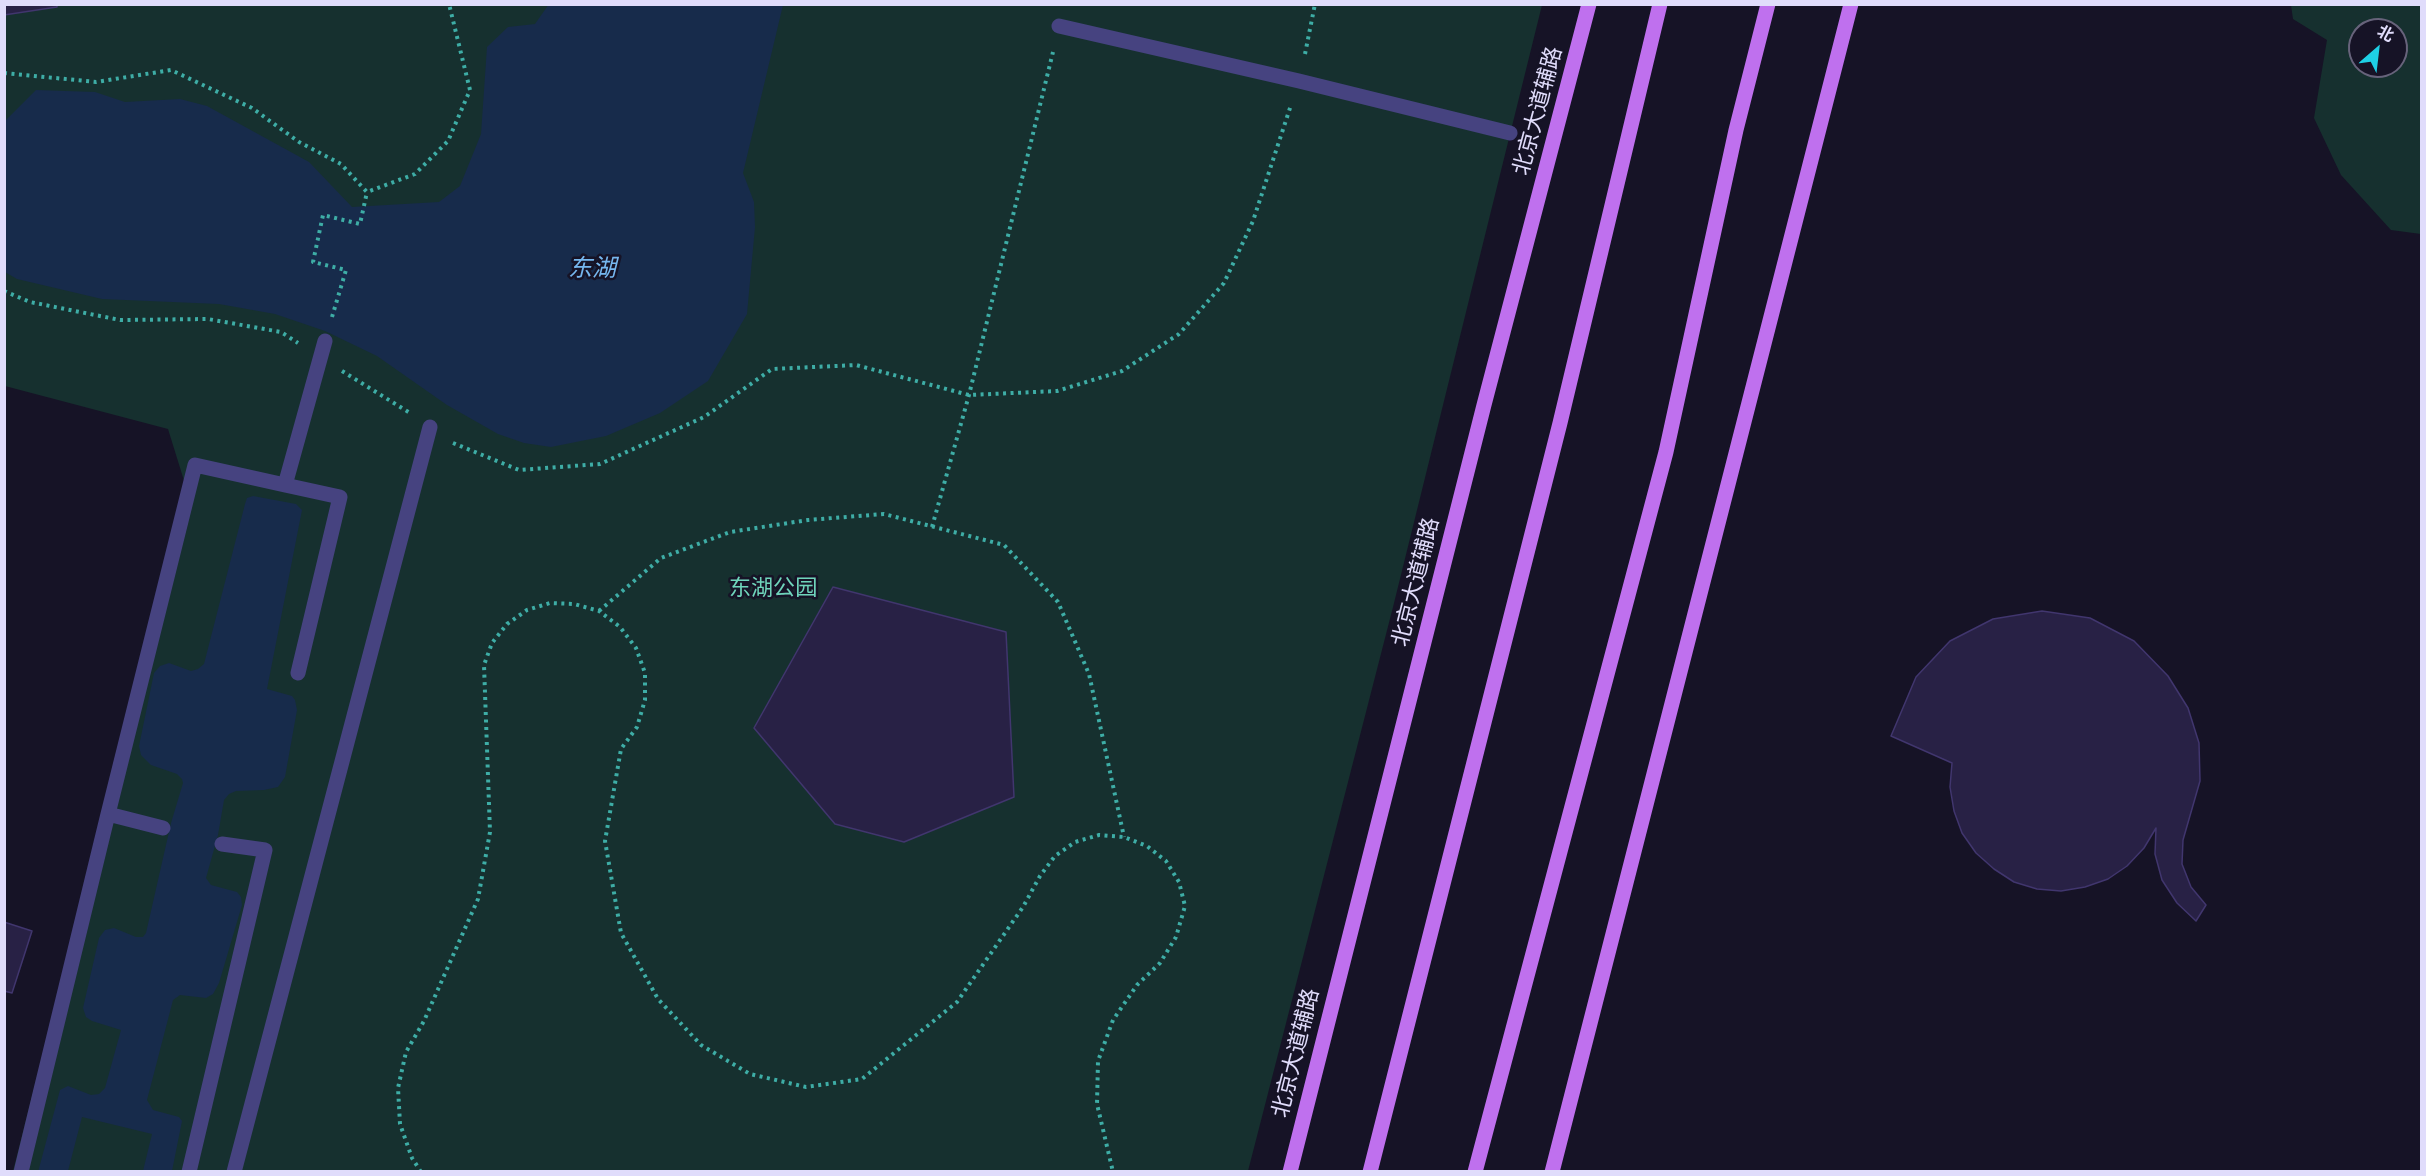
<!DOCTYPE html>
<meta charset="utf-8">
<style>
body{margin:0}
#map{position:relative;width:2426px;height:1176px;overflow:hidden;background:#161326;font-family:"Alegreya Sans","Noto Sans SC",sans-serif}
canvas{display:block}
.frame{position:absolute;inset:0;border:6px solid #e0dcfb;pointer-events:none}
.north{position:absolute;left:2348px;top:18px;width:60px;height:60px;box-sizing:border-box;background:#161326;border:2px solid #67637b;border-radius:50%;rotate:28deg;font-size:16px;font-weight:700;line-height:24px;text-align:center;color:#e0dcfb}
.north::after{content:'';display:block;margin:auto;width:21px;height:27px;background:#1ed0e5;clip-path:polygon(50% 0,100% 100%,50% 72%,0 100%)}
</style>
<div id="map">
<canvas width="2426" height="1176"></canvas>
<div class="frame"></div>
<div class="north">北</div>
</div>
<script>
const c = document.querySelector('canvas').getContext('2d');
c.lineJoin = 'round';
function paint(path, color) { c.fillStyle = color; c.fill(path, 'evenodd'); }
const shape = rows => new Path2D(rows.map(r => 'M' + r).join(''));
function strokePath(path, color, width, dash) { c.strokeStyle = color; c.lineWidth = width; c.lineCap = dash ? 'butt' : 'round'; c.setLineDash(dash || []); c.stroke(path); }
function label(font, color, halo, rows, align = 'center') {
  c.font = font + ' "Alegreya Sans","Noto Sans SC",sans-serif'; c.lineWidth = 5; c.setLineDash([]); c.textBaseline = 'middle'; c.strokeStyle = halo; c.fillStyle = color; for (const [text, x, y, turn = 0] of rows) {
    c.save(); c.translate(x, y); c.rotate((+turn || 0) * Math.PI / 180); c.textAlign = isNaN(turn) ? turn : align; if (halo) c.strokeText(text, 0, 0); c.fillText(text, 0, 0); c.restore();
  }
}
const green = shape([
 [4,5,1542,5,1393,607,1248,1171,13,1171,186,487,168,429,5,386],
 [2291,5,2421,5,2421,234,2391,230,2341,175,2314,118,2327,40,2293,19],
 [2360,30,2396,30,2396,66,2360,66]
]);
const water = shape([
 [549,4,783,5,743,173,754,202,755,227,747,314,708,381,660,413,606,436,551,447,524,443,498,434,447,405,377,356,325,331,275,314,219,304,102,299,17,279,5,272,5,121,36,90,95,92,125,102,180,99,207,106,309,162,352,207,439,202,460,186,481,134,487,47,508,27,535,24],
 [253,496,296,504,302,510,267,689,292,696,295,700,297,710,285,777,278,787,264,790,236,791,229,794,224,800,218,835,206,878,211,885,237,892,241,897,242,905,219,983,213,994,206,998,180,995,173,1000,147,1100,153,1110,179,1117,182,1121,172,1171,143,1171,152,1134,82,1117,68,1171,38,1172,60,1090,68,1086,91,1095,99,1094,105,1088,121,1030,92,1021,86,1017,83,1008,99,938,105,930,114,928,136,937,143,937,146,933,171,823,183,783,182,779,177,774,151,765,141,755,139,746,154,673,160,666,169,663,191,671,198,669,204,664,245,504,247,498]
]);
const building = shape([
 [4,4,57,4,57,7,4,15,4,4],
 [833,587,1006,632,1014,797,904,842,835,824,754,728,833,587],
 [2042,611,2090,618,2134,641,2168,676,2188,708,2199,743,2200,781,2183,840,2182,864,2191,887,2206,905,2196,921,2177,903,2162,880,2155,854,2156,828,2144,848,2127,866,2108,879,2085,887,2061,891,2037,889,2014,882,1994,869,1976,853,1962,833,1954,811,1950,787,1952,763,1891,736,1916,677,1950,641,1993,619,2042,611],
 [4,922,32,931,12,993,4,991,4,922]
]);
const path = shape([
 [1305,54,1315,4],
 [4,73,96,82,171,70,252,108,299,142,341,164,367,192,415,174,448,141,470,90,449,4],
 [4,291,30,302,120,320,208,319,281,332,298,343],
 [332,317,346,270,313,262,323,215,360,224,367,192],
 [342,371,410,413],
 [453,443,519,470,600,464,704,417,772,369,856,365,969,395,1057,391,1122,371,1179,334,1224,283,1253,221,1291,105],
 [932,527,969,395,1053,52],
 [599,611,661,558,730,532,808,520,884,514,1004,545,1058,602,1089,674,1124,837],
 [421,1172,412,1158,400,1124,398,1088,406,1052,424,1021,478,899,490,832,484,665,492,643,507,624,527,610,550,603,574,604,599,611,620,627,636,648,645,673,645,700,637,727,621,749,605,841,621,933,658,999,701,1045,750,1074,806,1087,862,1079,957,1002,1023,907,1040,876,1055,856,1075,842,1099,835,1124,837,1147,846,1166,861,1179,882,1185,906,1176,937,1160,963,1137,985,1113,1020,1098,1061,1097,1104,1113,1172]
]);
const minor = shape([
 [1059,26,1299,81,1510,133],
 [285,485,340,497,298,673],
 [163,828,108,814,195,465,285,485,325,341],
 [21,1172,108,814],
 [189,1172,265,850,222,844],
 [234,1172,430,427]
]);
const major = shape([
 [1290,1172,1484,405,1589,4],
 [1370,1172,1560,423,1660,4],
 [1475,1172,1666,452,1736,130,1768,4],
 [1552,1172,1851,4]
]);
const streetNames = [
 ["北京大道辅路",1538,111,-75],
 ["北京大道辅路",1416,582,-76],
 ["北京大道辅路",1296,1053,-76]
];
const parkNames = [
 ["东湖公园",773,588]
];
const waterNames = [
 ["东湖",592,269]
];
paint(green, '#16302f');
paint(water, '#172b4b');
paint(building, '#282145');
strokePath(building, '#41366e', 1.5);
strokePath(path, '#3eada6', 4, [3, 4.5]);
strokePath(minor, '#464380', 15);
strokePath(major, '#bf70ee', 15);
label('22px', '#e0dcfb', '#161326', streetNames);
label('22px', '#6fd4bb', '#161326', parkNames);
label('italic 24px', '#76b7ef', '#161326', waterNames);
</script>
